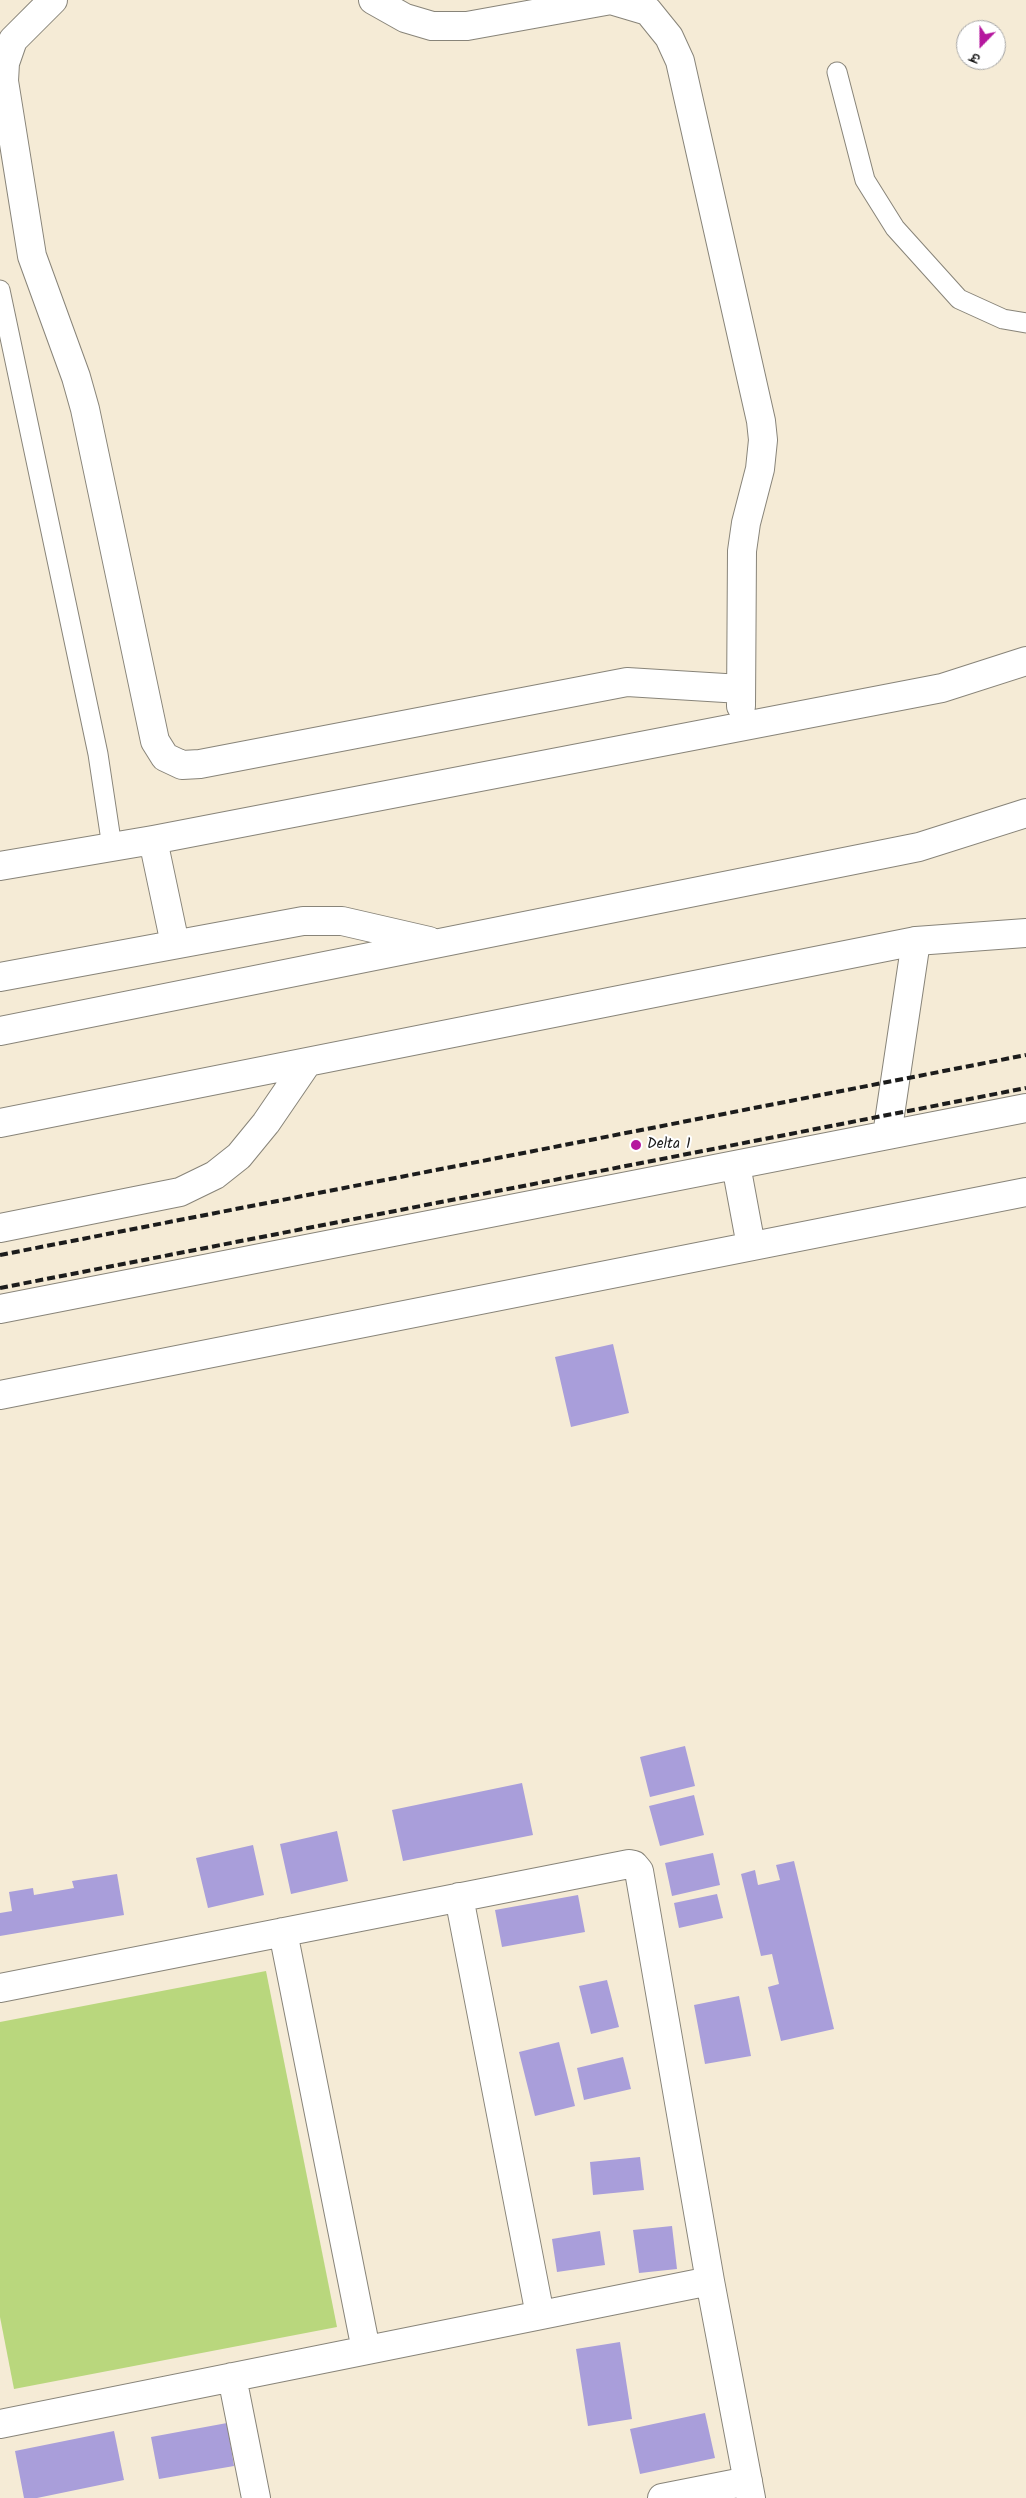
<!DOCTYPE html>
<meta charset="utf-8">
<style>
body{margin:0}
#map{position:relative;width:1026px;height:2498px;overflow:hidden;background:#f5ebd6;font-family:Kalam,"Playpen Sans Deva",sans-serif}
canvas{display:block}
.north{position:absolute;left:956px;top:20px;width:50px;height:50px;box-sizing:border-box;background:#fff;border:1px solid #a4a4a4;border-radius:50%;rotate:202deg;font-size:14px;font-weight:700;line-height:20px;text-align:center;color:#1c1c1c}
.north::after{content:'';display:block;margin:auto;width:18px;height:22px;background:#b5179e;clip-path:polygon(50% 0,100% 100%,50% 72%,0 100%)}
</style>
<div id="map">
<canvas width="1026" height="2498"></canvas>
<div class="north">उ</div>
</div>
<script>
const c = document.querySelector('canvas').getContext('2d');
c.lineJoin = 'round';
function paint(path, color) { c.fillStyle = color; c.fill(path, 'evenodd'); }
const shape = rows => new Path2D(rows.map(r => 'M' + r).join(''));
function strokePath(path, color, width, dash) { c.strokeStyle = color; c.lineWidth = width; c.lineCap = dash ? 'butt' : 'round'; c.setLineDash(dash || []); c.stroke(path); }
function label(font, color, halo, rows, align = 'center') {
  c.font = font + ' Kalam,sans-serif'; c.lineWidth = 4; c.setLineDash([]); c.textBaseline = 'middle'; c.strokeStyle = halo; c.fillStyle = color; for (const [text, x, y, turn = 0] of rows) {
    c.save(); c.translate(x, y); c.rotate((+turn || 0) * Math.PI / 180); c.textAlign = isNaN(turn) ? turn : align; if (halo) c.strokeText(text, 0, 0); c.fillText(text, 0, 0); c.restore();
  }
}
const green = shape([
 [266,1971,337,2327,14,2389,0,2317,0,2022]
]);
const building = shape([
 [613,1344,629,1413,571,1427,555,1357],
 [685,1746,695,1786,650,1797,640,1757],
 [522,1783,533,1835,403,1861,392,1810],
 [694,1795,704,1835,660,1846,649,1806],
 [337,1831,348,1881,291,1894,280,1844],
 [253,1845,264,1895,208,1908,196,1858],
 [713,1853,720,1885,672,1896,665,1863],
 [794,1861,834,2029,781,2041,768,1987,779,1984,772,1954,761,1956,741,1874,755,1870,758,1885,780,1880,776,1865],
 [117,1874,124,1915,0,1936,0,1913,12,1911,9,1892,33,1888,34,1895,74,1888,72,1881],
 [717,1894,723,1918,679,1928,674,1903],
 [578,1895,585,1932,502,1947,495,1910],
 [607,1980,619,2027,591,2034,579,1986],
 [739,1996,751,2056,705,2064,694,2005],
 [559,2042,575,2106,535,2116,519,2052],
 [623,2057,631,2089,584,2100,577,2068],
 [640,2157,644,2190,593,2195,590,2162],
 [672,2226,677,2269,639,2273,633,2230],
 [600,2231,605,2265,557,2272,552,2239],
 [620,2342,632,2419,588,2426,576,2349],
 [705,2413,715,2458,640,2474,630,2429],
 [227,2423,234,2466,159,2479,151,2437],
 [114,2431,124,2480,37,2498,24,2498,15,2451]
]);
const service = shape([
 [837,72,865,180,895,228,959,299,1003,319,1026,323],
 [0,290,98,754,112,847]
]);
const minor = shape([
 [53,0,13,40,5,63,4,81,32,256,76,377,85,409,155,741,165,757,182,765,200,764,627,682,741,689],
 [373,0,405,18,432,26,467,26,611,0,648,11,669,37,680,61,761,421,763,440,760,469,746,523,742,551,741,706],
 [153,840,175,944],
 [0,866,153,840,942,688,1026,661],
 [887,1135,916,941],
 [736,1165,751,1246],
 [0,1309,1026,1108],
 [0,1395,1026,1192],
 [459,1897,540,2315],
 [283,1932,366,2350],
 [0,1988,629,1864,634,1865,639,1871,710,2281,751,2498],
 [232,2377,256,2498],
 [0,2424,710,2281],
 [662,2498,748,2481]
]);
const tertiary = shape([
 [0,977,303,921,342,921,429,941],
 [0,1031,919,847,1026,813],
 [0,1123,916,941,1026,933],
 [0,1228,180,1192,215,1175,239,1156,266,1123,307,1063]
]);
const rail = shape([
 [0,1255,1026,1055],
 [0,1288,1026,1088]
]);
const markers = [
 [636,1145,6,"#b5179e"]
];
const poiNames = [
 ["Delta 1",647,1145]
];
paint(green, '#b9d77d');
paint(building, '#a99eda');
strokePath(service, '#888479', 21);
strokePath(minor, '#888479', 30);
strokePath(tertiary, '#888479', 30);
strokePath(service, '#fff', 19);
strokePath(minor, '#fff', 28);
strokePath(tertiary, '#fff', 28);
strokePath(rail, '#1c1c1c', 4, [8, 4]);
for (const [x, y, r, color] of markers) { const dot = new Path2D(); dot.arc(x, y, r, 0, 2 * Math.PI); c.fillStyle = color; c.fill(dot); strokePath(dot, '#fff', 2); }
label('15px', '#1c1c1c', '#fff', poiNames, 'left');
</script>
